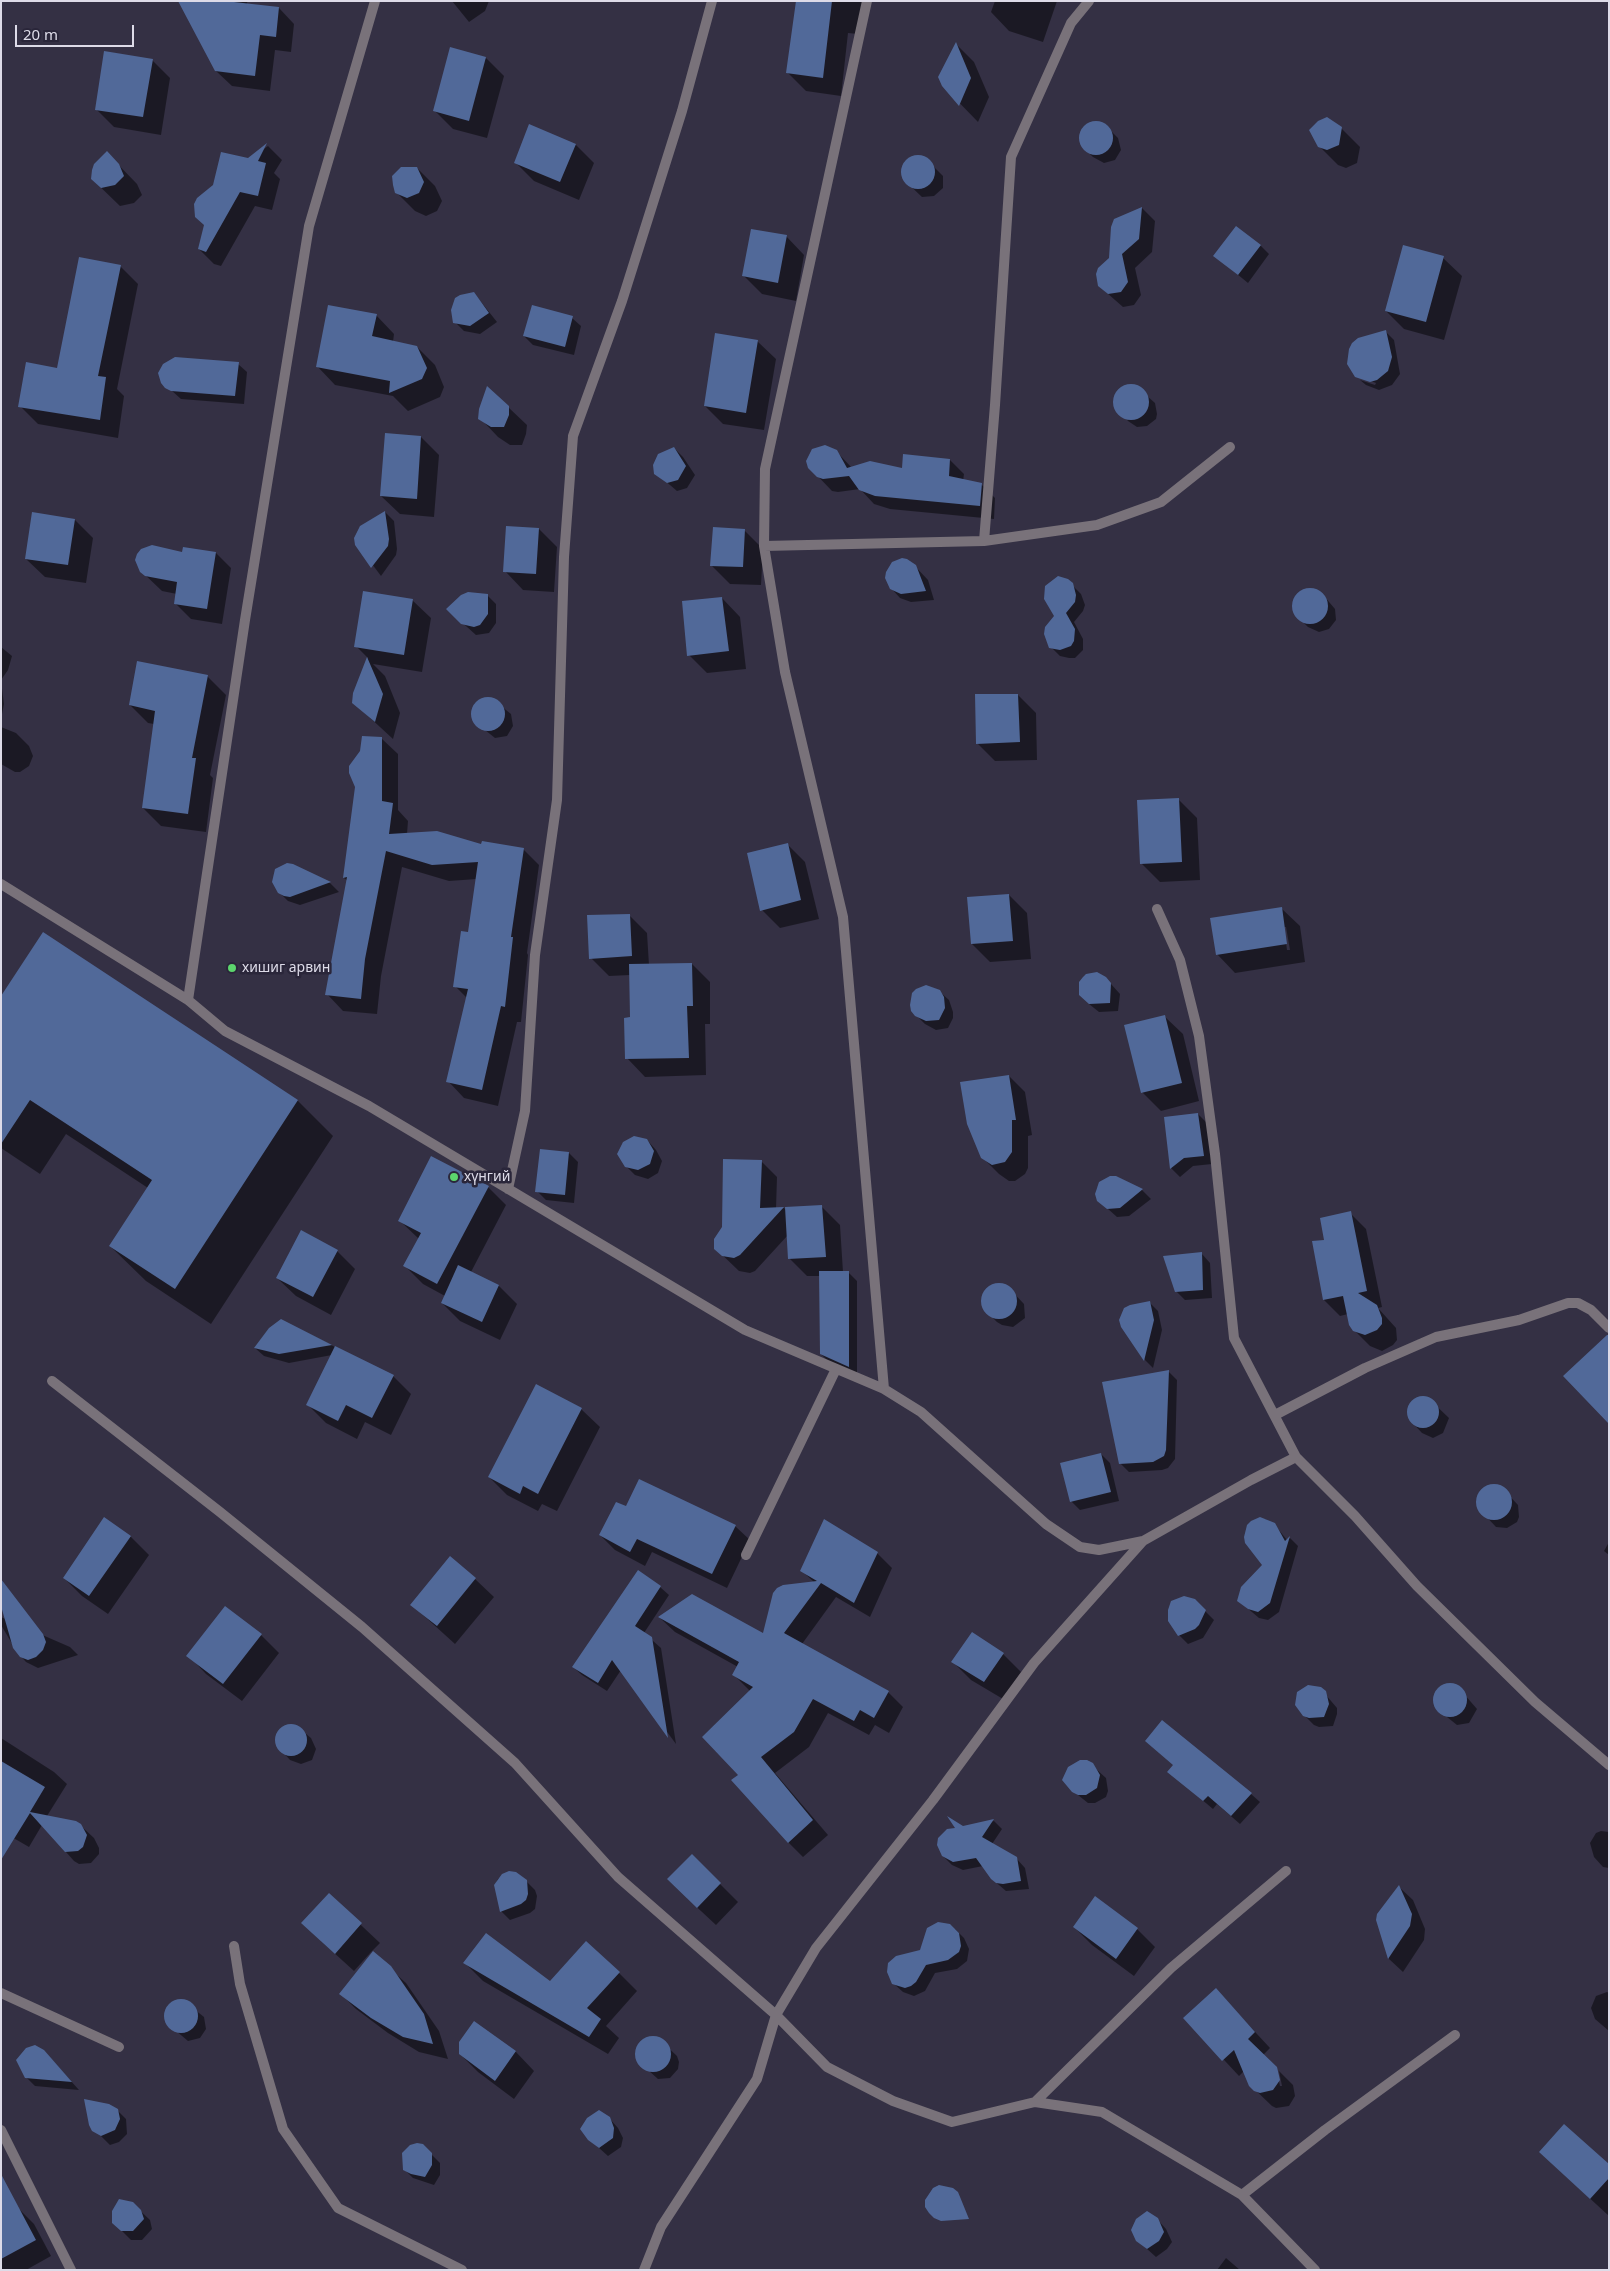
<!DOCTYPE html>
<meta charset="utf-8">
<style>
body{margin:0}
#map{position:relative;width:1610px;height:2271px;overflow:hidden;background:#343044;font-family:"Noto Sans",sans-serif}
canvas{display:block}
.frame{position:absolute;inset:0;border:2px solid #dddbe8;pointer-events:none}
.scale{position:absolute;left:15px;top:25px;width:119px;height:22px;box-sizing:border-box;border:2px solid #dddbe8;border-top:0;padding-left:6px;font-size:15px;line-height:18px;white-space:nowrap;color:#dddbe8;-webkit-text-stroke:4px #2a263a;paint-order:stroke}
</style>
<div id="map">
<canvas width="1610" height="2271"></canvas>
<div class="frame"></div>
<div class="scale">20 m</div>
</div>
<script>
const c = document.querySelector('canvas').getContext('2d');
c.lineJoin = 'round';
function paint(path, color) { c.fillStyle = color; c.fill(path, 'evenodd'); }
const shape = rows => new Path2D(rows.map(r => 'M' + r).join(''));
function strokePath(path, color, width, dash) { c.strokeStyle = color; c.lineWidth = width; c.lineCap = dash ? 'butt' : 'round'; c.setLineDash(dash || []); c.stroke(path); }
function label(font, color, halo, rows, align = 'center') {
  c.font = font + ' "Noto Sans",sans-serif'; c.lineWidth = 5; c.setLineDash([]); c.textBaseline = 'middle'; c.strokeStyle = halo; c.fillStyle = color; for (const [text, x, y, turn = 0] of rows) {
    c.save(); c.translate(x, y); c.rotate((+turn || 0) * Math.PI / 180); c.textAlign = isNaN(turn) ? turn : align; if (halo) c.strokeText(text, 0, 0); c.fillText(text, 0, 0); c.restore();
  }
}
const shadow = shape([
 [180,1,248,1,246,5,279,8,294,24,291,52,275,50,270,91,232,86,216,71],
 [452,1,489,1,485,11,469,22],
 [798,1,863,1,858,34,848,33,841,96,806,91,788,73],
 [995,1,1057,1,1043,42,1009,31,991,12],
 [956,44,974,62,989,97,978,122,943,86],
 [486,58,504,76,487,138,453,129,435,111],
 [152,60,170,78,161,135,114,127,96,109],
 [1098,123,1104,124,1118,138,1121,150,1115,160,1104,163,1093,157,1084,148,1080,136,1086,126],
 [1341,128,1360,147,1357,163,1346,168,1338,165,1319,146,1310,131],
 [576,145,594,163,579,200,534,181,515,162],
 [268,146,282,160,274,173,280,179,272,210,255,206,221,266,214,264,199,249,248,160],
 [107,153,137,184,142,195,134,203,120,206,92,179],
 [924,157,943,176,943,188,934,196,922,197,903,179,903,166,912,158],
 [417,168,435,186,442,201,437,211,426,216,415,211,396,192],
 [1142,208,1155,221,1152,252,1135,268,1141,295,1134,305,1123,307,1099,286,1110,259,1115,220],
 [786,236,804,255,796,301,762,294,744,276],
 [1260,245,1269,254,1248,283,1215,256],
 [1443,258,1462,276,1444,340,1404,329,1386,311],
 [120,266,138,284,117,389,124,396,118,438,38,424,20,406,58,369],
 [474,293,497,322,480,334,464,331,455,322],
 [376,315,394,334,393,342,417,347,435,365,444,387,440,397,408,411,393,396,335,385,317,366],
 [572,318,581,326,574,355,533,345,524,336],
 [1385,331,1394,340,1400,374,1392,385,1379,390,1366,385,1360,380,1375,385,1376,383,1358,376],
 [757,341,776,359,764,430,723,424,705,406],
 [238,364,247,372,244,404,181,399,162,382],
 [1132,385,1137,387,1155,403,1157,414,1156,419,1147,426,1137,427,1128,421,1116,407,1116,396,1122,388],
 [508,407,527,425,526,434,522,445,510,445,498,437,480,418],
 [421,437,439,455,434,517,400,514,381,496],
 [824,446,836,451,852,468,903,469,950,460,964,474,963,481,981,484,995,498,994,519,890,509,874,504,860,489,838,492,832,491,809,467,813,450],
 [674,448,683,457,695,475,687,488,677,491,656,473],
 [385,512,394,521,397,549,396,555,381,576,357,544],
 [33,513,75,520,93,538,86,583,45,577,26,559],
 [539,529,557,547,554,592,523,590,505,571],
 [744,530,763,549,761,585,730,584,712,566],
 [183,553,216,553,231,568,222,624,191,619,175,603,177,594,162,591,141,571],
 [911,562,928,580,934,600,911,602,900,598,891,588],
 [1067,580,1081,594,1085,605,1083,611,1074,622,1083,639,1083,650,1075,658,1069,658,1060,656,1051,647,1055,616],
 [1314,590,1324,596,1335,609,1336,620,1329,629,1319,632,1308,627,1299,618,1296,613,1294,602,1302,591],
 [487,595,496,604,496,623,489,633,476,635,457,618],
 [722,598,740,617,746,669,707,673,689,655],
 [412,600,431,618,422,672,373,664,385,676,400,713,393,739,354,703,354,694,368,658,356,646],
 [1,647,12,656,8,670,1,680],
 [207,676,226,695,210,775,213,778,206,832,161,826,143,808,154,724,148,723,130,705],
 [1,681,4,704,1,719],
 [1018,695,1036,713,1037,760,995,761,977,743],
 [491,698,511,714,513,726,507,736,495,738,475,722,473,710,479,701],
 [1,727,16,733,29,746,33,756,29,766,20,772,15,772,1,764],
 [381,738,398,754,398,810,408,821,407,834,482,846,523,849,539,865,527,953,528,955,521,1022,517,1022,498,1106,464,1098,448,1081,467,998,455,986,469,933,477,879,449,881,402,867,381,976,377,1014,343,1011,327,994,348,881,344,878,356,787],
 [1178,799,1197,818,1200,880,1160,882,1142,864],
 [787,844,805,862,819,919,780,928,762,910],
 [293,865,330,883,339,892,300,905,288,901,279,892],
 [1009,895,1027,913,1031,959,990,962,972,944],
 [1281,908,1300,926,1305,962,1235,973,1217,954],
 [1284,927,1286,927,1290,950,1287,950],
 [629,915,647,933,649,965,692,964,710,982,710,1024,705,1024,706,1075,645,1077,627,1058,631,1019,630,975,609,976,591,958],
 [1111,984,1120,994,1118,1011,1099,1012,1089,1004],
 [939,991,949,1000,953,1012,953,1018,948,1028,936,1030,925,1024,916,1015],
 [1,999,297,1100,333,1136,211,1324,146,1281,110,1246,148,1188,66,1134,40,1174,1,1148],
 [1164,1016,1183,1034,1199,1101,1161,1111,1142,1092],
 [1009,1076,1025,1092,1032,1135,1028,1136,1028,1168,1025,1174,1015,1181,1009,1181,999,1174,982,1157],
 [1198,1114,1207,1123,1212,1164,1193,1166,1180,1177,1171,1168],
 [647,1140,656,1150,662,1161,658,1173,648,1179,635,1175,626,1166],
 [569,1153,578,1162,574,1203,546,1200,537,1191],
 [761,1161,777,1177,776,1209,784,1208,787,1211,822,1207,840,1225,843,1272,848,1272,857,1281,857,1374,830,1363,821,1354,820,1276,807,1276,789,1258,788,1235,755,1271,750,1273,739,1271,715,1248],
 [1116,1178,1142,1190,1151,1199,1129,1216,1117,1217,1098,1200,1096,1194,1097,1188,1105,1179],
 [488,1187,506,1205,471,1272,499,1286,517,1304,500,1340,460,1321,442,1303,445,1296,423,1284,405,1266,419,1239,399,1220],
 [1350,1213,1366,1229,1382,1307,1378,1308,1396,1328,1397,1340,1393,1345,1382,1351,1370,1346,1354,1330,1348,1314,1340,1316,1324,1300,1326,1241],
 [337,1251,355,1269,331,1315,296,1296,277,1278],
 [1202,1254,1210,1263,1212,1298,1185,1300,1176,1291],
 [993,1285,1008,1287,1024,1304,1025,1318,1013,1327,1002,1325,997,1322,988,1313,983,1302,985,1292],
 [1149,1302,1158,1311,1162,1330,1153,1368,1145,1360,1122,1326],
 [281,1320,393,1376,411,1394,391,1435,365,1422,357,1439,326,1423,308,1405,332,1355,289,1363,264,1356,255,1348],
 [1168,1371,1177,1380,1175,1459,1168,1468,1162,1470,1129,1472,1120,1463],
 [1426,1396,1449,1418,1443,1433,1433,1438,1422,1433,1409,1419,1408,1413,1412,1402],
 [581,1409,600,1427,557,1511,542,1504,538,1511,507,1495,489,1477],
 [1101,1454,1110,1463,1119,1501,1080,1510,1071,1501],
 [1493,1486,1502,1488,1518,1505,1519,1517,1517,1522,1507,1528,1496,1527,1479,1509,1477,1498,1480,1493],
 [626,1508,735,1526,750,1540,727,1588,652,1552,645,1566,615,1550,600,1535],
 [104,1519,131,1537,149,1555,108,1614,82,1596,64,1578],
 [1265,1519,1274,1524,1287,1540,1290,1538,1298,1546,1279,1612,1268,1620,1259,1618,1239,1601,1263,1566,1256,1520],
 [1609,1542,1609,1555,1604,1551],
 [877,1553,892,1568,870,1617,836,1597,802,1644,888,1692,903,1707,889,1733,875,1725,869,1735,828,1713,809,1747,775,1773,828,1835,803,1857,788,1842,739,1775,751,1692,734,1675,738,1667,675,1632,660,1618,764,1634,814,1582,802,1571],
 [475,1579,494,1597,455,1644,412,1605],
 [660,1587,669,1595,644,1633,661,1648,676,1744,621,1670,607,1691,582,1675,573,1667],
 [1194,1600,1214,1620,1203,1638,1188,1644,1179,1635],
 [1,1617,70,1647,78,1655,38,1668,26,1662,17,1652,1,1625],
 [261,1635,279,1653,242,1701,206,1674,188,1655],
 [1003,1654,1021,1672,1003,1699,971,1680,953,1662],
 [1446,1685,1458,1687,1477,1709,1469,1723,1457,1725,1437,1709,1434,1698,1441,1687],
 [1320,1688,1337,1708,1337,1714,1333,1726,1319,1727,1314,1725,1304,1715],
 [294,1724,311,1738,316,1749,312,1760,301,1764,290,1760,281,1750,276,1740,278,1731],
 [1,1738,54,1772,67,1784,47,1816,80,1825,94,1838,99,1848,99,1854,91,1863,79,1864,74,1861,42,1825,29,1847,10,1836,1,1844],
 [1096,1769,1106,1778,1108,1791,1106,1797,1095,1803,1088,1803,1073,1791],
 [1169,1772,1251,1794,1260,1802,1240,1824,1217,1804,1213,1809],
 [994,1821,1002,1829,992,1844,1016,1858,1025,1868,1029,1889,1006,1891,992,1879,983,1866,963,1870,952,1865,943,1856,963,1827],
 [1601,1831,1609,1832,1609,1868,1603,1867,1594,1857,1590,1843,1596,1833],
 [692,1856,738,1902,716,1925,687,1898],
 [509,1873,521,1876,535,1890,537,1896,535,1909,530,1913,510,1920,501,1911,495,1885,498,1879],
 [1399,1887,1413,1900,1425,1929,1424,1940,1403,1972,1389,1959,1378,1920],
 [329,1895,380,1943,371,1952,406,1983,439,2031,448,2059,419,2052,388,2033,356,2009,341,1994,373,1954,371,1952,354,1971,321,1941],
 [1074,1927,1137,1929,1155,1947,1134,1976,1092,1945],
 [955,1929,964,1938,969,1949,967,1961,957,1969,935,1973,925,1991,914,1996,903,1992,893,1983,920,1951],
 [465,1963,550,1982,619,1973,637,1991,606,2026,619,2038,608,2054,483,1981],
 [1607,1992,1609,1993,1609,2031,1595,2019,1591,2008,1596,1996],
 [184,2001,204,2017,206,2029,200,2038,188,2041,169,2025,166,2013,173,2003],
 [1231,2006,1270,2048,1263,2055,1276,2068,1280,2086,1282,2086,1279,2071,1293,2085,1295,2096,1289,2106,1276,2108,1272,2106,1250,2085,1244,2071,1239,2076,1185,2018],
 [474,2023,516,2052,534,2071,514,2099,478,2072,460,2054],
 [658,2038,677,2056,679,2062,678,2069,670,2078,658,2079,639,2062,637,2049,646,2039],
 [53,2061,79,2090,35,2086,26,2077],
 [117,2110,126,2119,127,2134,119,2142,110,2145,99,2134],
 [609,2118,618,2128,623,2138,621,2147,608,2156,589,2139],
 [423,2146,440,2163,440,2175,434,2185,413,2178,404,2169],
 [1609,2166,1609,2216,1559,2170],
 [132,2203,150,2220,152,2229,142,2240,131,2240,113,2222],
 [18,2208,34,2224,51,2256,26,2270,1,2270,1,2218],
 [1157,2219,1166,2229,1172,2242,1167,2249,1156,2257,1137,2240],
 [1226,2258,1240,2270,1217,2270]
]);
const building = shape([
 [178,1,225,1,279,7,276,37,260,35,255,76,215,71],
 [796,1,832,1,823,78,786,73],
 [956,42,971,78,959,106,942,86,938,77],
 [450,47,486,57,469,121,433,111],
 [104,51,153,59,143,117,95,110],
 [1327,117,1342,127,1339,145,1327,150,1318,147,1309,130,1318,121],
 '1079 138a17 17 0 1 1 34 0a17 17 0 1 1-34 0Z',
 [529,124,576,144,560,182,514,163],
 [267,143,258,161,266,163,258,196,240,192,206,252,198,249,204,225,195,217,194,204,197,198,213,185,221,152,248,158],
 [107,151,119,164,124,176,115,185,101,188,91,179,92,170,94,164],
 '901 172a17 17 0 1 1 34 0a17 17 0 1 1-34 0Z',
 [401,167,417,167,424,182,419,193,407,198,395,193,393,185,392,176],
 [1142,207,1139,239,1122,254,1128,282,1121,292,1108,294,1098,286,1096,274,1098,268,1109,258,1111,227,1114,219],
 [1236,226,1261,245,1238,275,1213,256],
 [751,229,787,235,778,283,742,276],
 [1403,245,1444,256,1426,322,1385,311],
 [79,257,121,265,98,376,106,377,100,420,18,407,26,362,57,368],
 [474,292,489,313,470,326,453,323,451,310,455,298,460,295],
 [328,305,377,314,372,336,417,346,427,368,422,379,389,393,390,381,316,367],
 [532,305,573,316,565,347,523,336],
 [1386,330,1392,357,1388,371,1377,380,1370,382,1355,377,1347,364,1349,349,1352,343,1358,338],
 [715,333,758,340,746,413,704,406],
 [175,357,239,362,235,396,171,391,165,388,161,383,158,373,163,364],
 '1113 402a18 18 0 1 1 36 0a18 18 0 1 1-36 0Z',
 [487,386,509,406,509,415,504,427,491,427,478,419,479,409],
 [385,433,421,436,417,499,380,496],
 [825,445,837,450,847,468,870,461,902,468,903,454,950,459,949,476,982,483,980,506,875,496,859,490,849,476,823,479,817,477,808,468,806,461,812,449],
 [674,447,686,466,678,480,667,483,654,474,653,465,658,454],
 [385,511,389,539,388,546,371,568,355,545,354,538,360,526],
 [32,512,75,519,68,565,25,559],
 [506,526,539,528,536,574,503,572],
 [713,527,745,529,743,567,710,566],
 [152,545,182,552,183,547,216,552,207,609,174,604,177,582,145,576,140,572,135,560,137,554,141,549],
 [902,558,907,559,916,565,926,591,901,594,890,589,885,578,886,572,892,562],
 [1058,576,1068,579,1073,583,1076,595,1075,602,1066,613,1075,629,1074,641,1071,646,1060,650,1049,648,1044,634,1045,627,1054,616,1044,599,1045,586],
 '1292 606a18 18 0 1 1 36 0a18 18 0 1 1-36 0Z',
 [363,591,413,599,404,655,354,647],
 [468,592,488,594,488,614,480,625,474,627,461,624,446,609,461,595],
 [722,597,729,651,687,656,682,601],
 [367,657,383,694,375,722,352,703,353,693],
 [137,661,208,675,192,758,196,758,188,814,142,808,155,711,129,705],
 [975,694,1018,694,1020,742,976,744],
 '471 714a17 17 0 1 1 34 0a17 17 0 1 1-34 0Z',
 [362,736,382,737,382,801,393,803,389,834,437,831,481,844,482,841,524,848,511,937,513,937,505,1007,501,1006,482,1090,446,1082,468,989,453,987,461,931,468,932,478,862,432,865,386,851,365,959,361,999,325,995,347,877,343,878,355,787,349,773,349,766,360,751],
 [1179,798,1182,862,1140,864,1137,800],
 [788,843,801,900,760,911,747,853],
 [287,863,293,864,331,882,290,897,284,896,278,893,272,882,275,869],
 [1009,894,1013,941,971,944,967,897],
 [1282,907,1287,944,1216,955,1210,918],
 [630,914,632,956,589,959,587,915],
 [43,932,298,1100,175,1289,109,1246,152,1180,30,1100,1,1144,1,996],
 [692,963,693,1006,687,1006,689,1058,625,1059,624,1018,630,1017,629,964],
 [1097,972,1106,977,1111,983,1110,1003,1089,1004,1079,995,1079,982,1083,977,1086,974],
 [926,985,940,990,944,997,945,1008,939,1020,926,1021,915,1016,911,1011,910,1005,912,993,916,989],
 [1165,1015,1182,1083,1141,1093,1124,1025],
 [1009,1075,1016,1120,1012,1120,1012,1152,1005,1162,992,1165,981,1158,967,1124,960,1082],
 [1198,1113,1204,1156,1184,1158,1170,1169,1164,1117],
 [634,1136,647,1139,654,1151,650,1164,638,1170,625,1167,617,1154,623,1142],
 [540,1149,569,1152,565,1195,535,1192],
 [431,1156,489,1186,437,1284,403,1266,421,1233,398,1221],
 [723,1159,762,1160,760,1208,784,1207,740,1255,734,1258,722,1256,714,1249,714,1239,722,1227],
 [1110,1176,1116,1176,1143,1189,1120,1208,1107,1209,1097,1201,1095,1194,1099,1182],
 [822,1205,826,1257,788,1259,785,1207],
 [1351,1211,1367,1291,1358,1293,1377,1305,1382,1318,1382,1324,1377,1330,1365,1335,1353,1331,1349,1325,1343,1296,1323,1300,1312,1241,1324,1240,1320,1218],
 [301,1230,338,1250,313,1297,276,1278],
 [1202,1252,1203,1290,1175,1292,1163,1256],
 [458,1265,499,1285,482,1322,441,1303],
 [819,1271,849,1271,849,1367,820,1354],
 '981 1301a18 18 0 1 1 36 0a18 18 0 1 1-36 0Z',
 [1150,1301,1154,1320,1144,1361,1121,1327,1119,1320,1124,1308,1130,1305],
 [281,1319,332,1345,279,1354,254,1348,269,1328],
 [1607,1335,1609,1335,1609,1424,1563,1376],
 [335,1346,394,1375,372,1418,346,1405,338,1421,306,1405],
 [1169,1370,1166,1450,1164,1456,1153,1462,1119,1464,1102,1382],
 [536,1384,582,1408,538,1494,523,1486,520,1494,488,1477],
 '1407 1412a16 16 0 1 1 32 0a16 16 0 1 1-32 0Z',
 [1101,1453,1111,1492,1070,1502,1060,1463],
 [639,1479,736,1525,712,1574,637,1539,630,1552,599,1535,616,1502,626,1506],
 '1476 1502a18 18 0 1 1 36 0a18 18 0 1 1-36 0Z',
 [104,1517,131,1536,89,1596,63,1578],
 [1260,1517,1275,1523,1285,1541,1290,1536,1270,1603,1258,1612,1248,1609,1237,1601,1241,1587,1262,1565,1245,1543,1244,1537,1247,1525,1251,1521],
 [824,1519,878,1552,854,1603,821,1583,784,1633,889,1691,874,1718,860,1710,854,1721,813,1699,794,1732,761,1757,813,1820,788,1843,731,1780,738,1775,702,1737,753,1687,732,1675,739,1662,658,1617,692,1594,763,1633,773,1593,777,1588,783,1585,817,1581,800,1571],
 [450,1556,476,1578,437,1626,410,1605],
 [638,1570,661,1586,635,1626,652,1637,668,1738,612,1660,598,1683,572,1667],
 [1,1579,43,1634,46,1642,43,1650,36,1657,28,1660,20,1657,13,1648,1,1606],
 [1184,1596,1195,1599,1206,1610,1199,1625,1195,1629,1178,1636,1168,1621,1168,1610,1171,1601],
 [225,1606,262,1634,223,1684,186,1656],
 [972,1632,1004,1653,984,1682,951,1662],
 '1433 1700a17 17 0 1 1 34 0a17 17 0 1 1-34 0Z',
 [1308,1685,1321,1687,1326,1691,1329,1704,1324,1717,1309,1718,1303,1716,1295,1705,1297,1692],
 [1162,1720,1252,1793,1231,1816,1208,1796,1203,1801,1167,1772,1173,1765,1145,1741],
 '275 1740a16 16 0 1 1 32 0a16 16 0 1 1-32 0Z',
 [1080,1760,1087,1760,1093,1763,1100,1775,1097,1788,1086,1795,1078,1795,1072,1792,1062,1780,1068,1767],
 [1,1761,45,1787,30,1812,76,1821,81,1824,87,1835,83,1847,78,1851,65,1852,30,1813,1,1860],
 [947,1816,963,1826,994,1819,982,1837,1017,1857,1021,1881,1003,1884,996,1883,991,1879,976,1858,953,1862,942,1856,937,1845,938,1838,947,1829,955,1828],
 [692,1854,721,1883,697,1908,667,1879],
 [509,1871,516,1872,527,1880,528,1894,526,1900,521,1904,500,1912,494,1885,502,1874],
 [1399,1885,1412,1914,1410,1926,1388,1959,1376,1920,1377,1914],
 [329,1893,362,1923,335,1954,301,1923],
 [1095,1896,1138,1928,1116,1959,1073,1927],
 [938,1922,950,1924,959,1933,961,1946,959,1952,948,1960,926,1965,916,1982,911,1986,905,1988,892,1984,887,1972,888,1963,896,1956,920,1950,927,1928],
 [486,1933,550,1981,586,1941,620,1972,587,2008,601,2019,589,2037,463,1963],
 [373,1951,391,1966,424,2014,433,2044,403,2037,371,2018,339,1994],
 [1216,1988,1255,2032,1248,2039,1277,2067,1280,2080,1273,2090,1260,2093,1254,2091,1249,2086,1234,2050,1222,2061,1183,2018],
 '164 2016a17 17 0 1 1 34 0a17 17 0 1 1-34 0Z',
 [474,2021,516,2051,495,2081,459,2054,459,2042],
 '635 2054a18 18 0 1 1 36 0a18 18 0 1 1-36 0Z',
 [35,2045,44,2050,72,2082,25,2078,16,2060,26,2048],
 [84,2099,109,2104,118,2109,120,2119,115,2130,101,2136,92,2131,89,2125],
 [599,2110,610,2117,614,2128,613,2138,599,2148,588,2140,580,2129,587,2118],
 [1564,2124,1609,2164,1609,2178,1590,2199,1539,2152],
 [417,2143,423,2144,432,2153,432,2165,425,2177,411,2174,403,2170,402,2153,410,2145],
 [1,2174,36,2240,1,2259],
 [939,2185,953,2188,958,2192,969,2219,941,2221,934,2218,929,2213,925,2207,925,2200,933,2188],
 [119,2199,133,2202,141,2210,144,2219,133,2231,121,2231,112,2223,112,2211],
 [1147,2211,1158,2218,1164,2232,1159,2241,1147,2249,1136,2241,1131,2230,1136,2219]
]);
const street = shape([
 [867,1,765,469,764,546,785,672,843,917,884,1389],
 [984,541,995,405,1011,157,1071,23,1089,1],
 [764,546,984,541,1097,525,1161,502,1230,447],
 [1,884,188,1000,225,1031,369,1106,745,1330,884,1389,921,1412,1046,1524,1080,1547,1099,1550,1143,1541,1251,1480,1296,1457,1355,1516,1417,1586,1535,1702,1609,1765],
 [1157,909,1180,960,1199,1036,1215,1154,1234,1338,1296,1457],
 [188,1000,245,620,309,226,375,1],
 [508,1189,525,1111,535,955,557,800,564,557,573,436,622,301,682,111,712,1],
 [52,1381,220,1512,362,1627,515,1763,618,1877,776,2015,827,2067,893,2101,952,2122,1035,2102,1102,2112,1242,2195,1315,2270],
 [1275,1415,1365,1368,1436,1337,1519,1320,1568,1303,1578,1303,1591,1310,1609,1328],
 [746,1555,836,1369],
 [234,1946,240,1984,283,2129,338,2208,462,2270],
 [1,1993,119,2047],
 [1035,2102,1171,1968,1286,1871],
 [1,2130,71,2270],
 [1242,2195,1325,2130,1455,2035],
 [644,2270,661,2227,757,2079,776,2015,816,1948,933,1800,1034,1663,1143,1541]
]);
const markers = [
 [232,968,5,"#5cd56d"],
 [454,1177,5,"#5cd56d"]
];
const poiNames = [
 ["хишиг арвин",242,968],
 ["хүнгий",464,1177]
];
paint(shadow, '#0007');
paint(building, '#516999');
strokePath(street, '#79727a', 10);
for (const [x, y, r, color] of markers) { const dot = new Path2D(); dot.arc(x, y, r, 0, 2 * Math.PI); c.fillStyle = color; c.fill(dot); strokePath(dot, '#2a263a', 2); }
label('14px', '#dddbe8', '#2a263a', poiNames, 'left');
</script>
